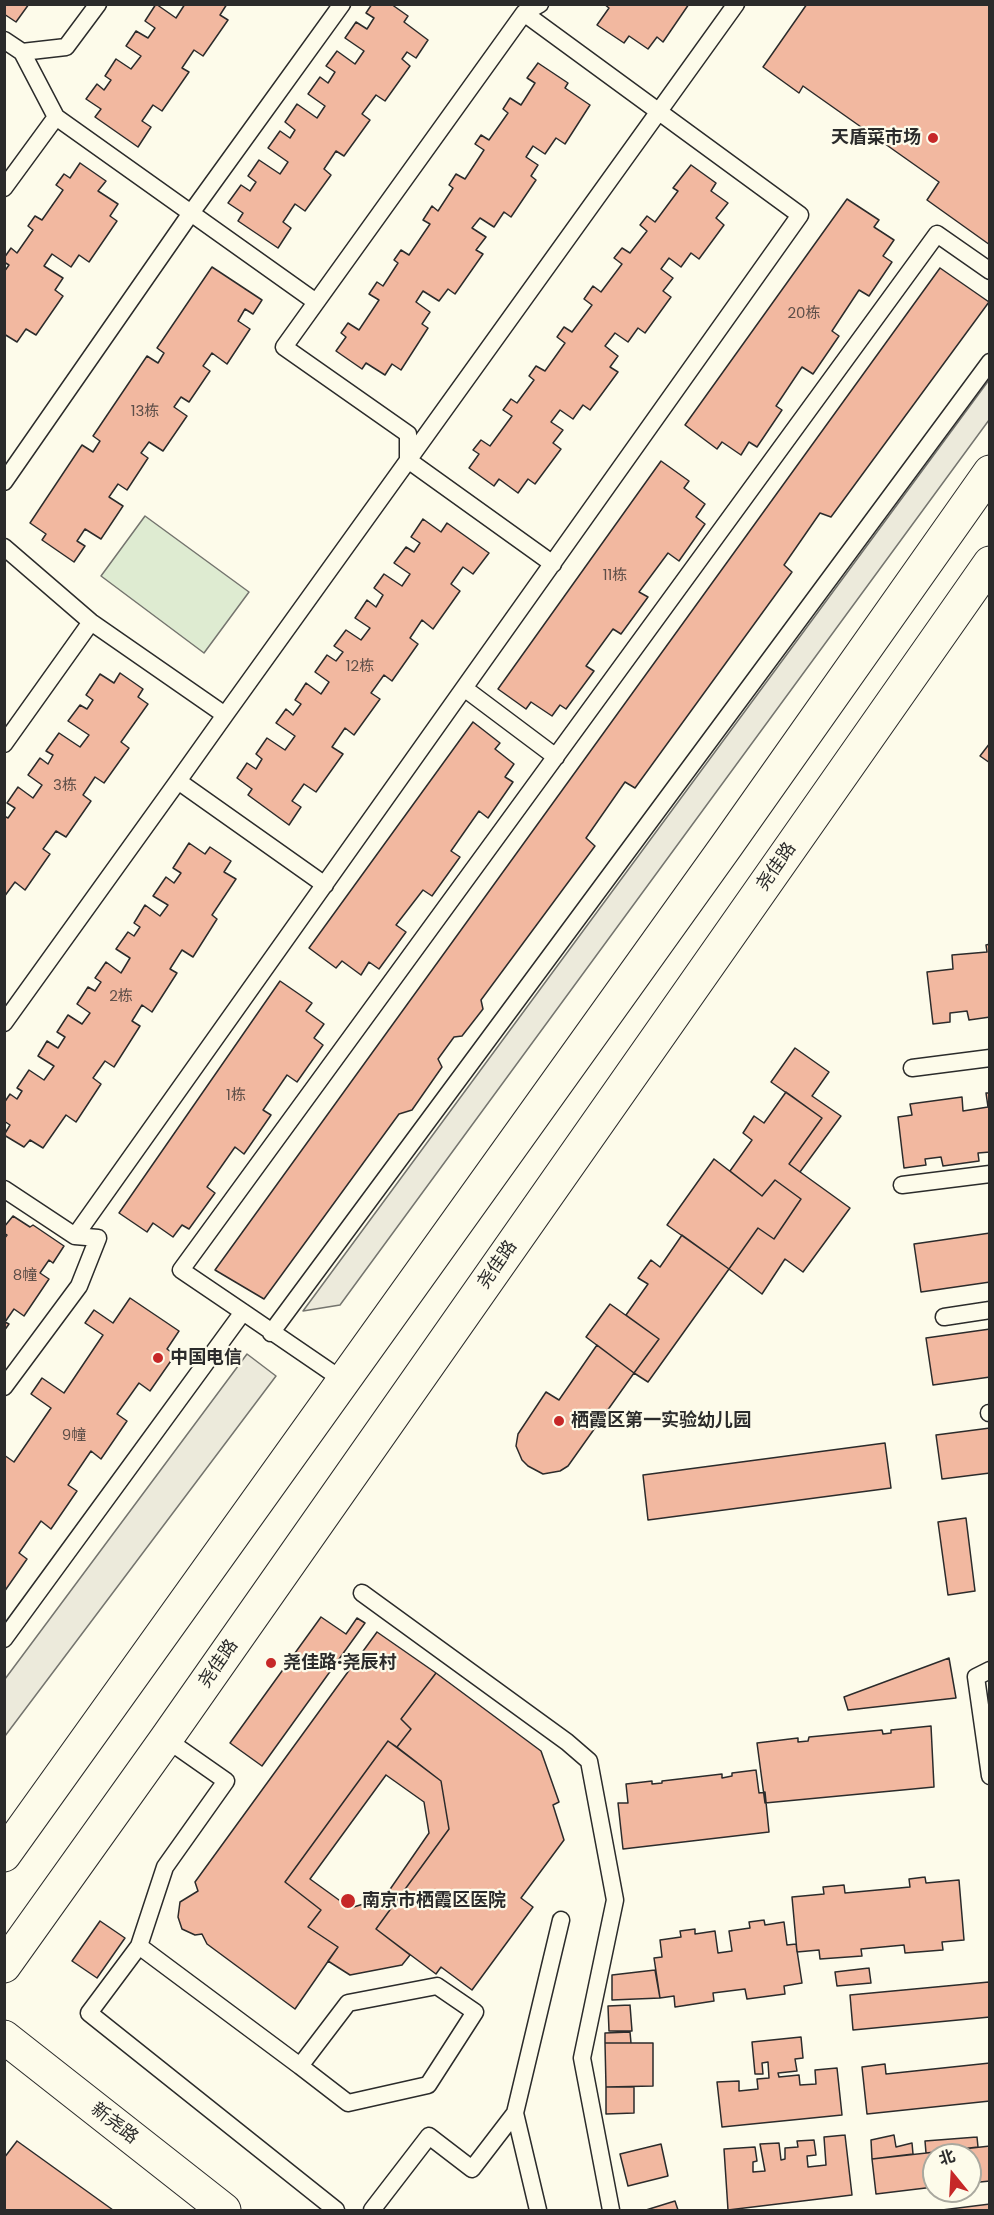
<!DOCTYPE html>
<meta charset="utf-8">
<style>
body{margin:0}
#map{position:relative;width:994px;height:2215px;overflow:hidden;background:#fdfbea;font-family:Poppins,"Noto Sans SC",sans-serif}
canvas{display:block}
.frame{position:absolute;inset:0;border:6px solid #2b2b2b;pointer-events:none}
.north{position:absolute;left:922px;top:2143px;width:60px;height:60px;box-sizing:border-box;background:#fdfbea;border:2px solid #a9a89e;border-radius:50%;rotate:342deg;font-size:16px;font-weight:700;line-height:24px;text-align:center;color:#2b2b2b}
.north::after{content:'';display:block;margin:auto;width:21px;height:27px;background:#c62828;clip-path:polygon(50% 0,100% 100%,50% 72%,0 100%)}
</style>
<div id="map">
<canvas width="994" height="2215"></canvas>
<div class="frame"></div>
<div class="north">北</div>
</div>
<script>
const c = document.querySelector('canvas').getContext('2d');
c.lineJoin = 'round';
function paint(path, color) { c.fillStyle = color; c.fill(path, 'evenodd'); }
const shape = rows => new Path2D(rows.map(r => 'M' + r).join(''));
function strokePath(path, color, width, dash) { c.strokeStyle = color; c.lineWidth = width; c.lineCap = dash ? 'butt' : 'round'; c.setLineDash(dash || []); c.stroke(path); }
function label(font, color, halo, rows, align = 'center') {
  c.font = font + ' Poppins,"Noto Sans SC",sans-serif'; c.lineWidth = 4.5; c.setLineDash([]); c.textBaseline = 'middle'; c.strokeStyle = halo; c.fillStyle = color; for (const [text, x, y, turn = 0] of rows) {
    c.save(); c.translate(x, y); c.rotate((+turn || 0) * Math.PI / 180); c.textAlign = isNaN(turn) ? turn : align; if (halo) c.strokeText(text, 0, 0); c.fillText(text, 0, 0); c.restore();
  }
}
const green = shape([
 [145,516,249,592,204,653,101,576,145,516]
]);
const parking = shape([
 [989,380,989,420,340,1305,303,1311,989,380],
 [247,1354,276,1376,5,1736,5,1679,247,1354]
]);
const building = shape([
 [4,4,29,4,16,22,4,14,4,4],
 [156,4,176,18,185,4,227,4,220,15,228,20,203,56,194,50,182,68,189,72,162,111,153,105,142,121,151,127,138,147,95,117,101,109,86,99,97,84,104,90,111,80,105,76,116,59,131,69,141,56,126,46,136,31,148,38,155,28,145,21,156,4],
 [372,4,391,4,408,16,404,22,428,40,416,58,407,52,402,59,410,66,385,101,376,95,362,114,370,120,344,156,336,151,324,169,331,175,305,211,295,204,283,222,291,228,278,248,238,221,243,213,228,203,241,185,250,191,256,182,248,176,259,160,280,174,288,162,268,148,280,131,290,138,295,130,285,122,297,104,317,118,325,106,308,94,320,77,328,83,335,72,326,66,337,51,355,64,364,51,345,38,356,22,367,29,374,18,366,13,372,4],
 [604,4,689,4,663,42,657,37,648,49,629,36,624,43,597,25,609,8,604,4],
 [807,4,990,4,990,245,927,200,939,182,803,86,799,93,763,67,807,4],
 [538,63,568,83,565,88,590,105,565,144,556,138,545,154,533,146,526,157,538,165,531,176,536,180,511,217,504,212,494,227,480,218,472,228,486,237,476,250,483,254,455,294,448,289,439,301,423,291,416,302,430,312,422,324,428,328,401,370,392,364,385,375,366,363,362,369,336,351,346,337,341,333,348,323,359,330,379,300,369,294,377,282,383,286,398,263,394,260,401,250,409,255,430,224,423,220,432,206,438,211,453,188,449,185,456,174,465,179,484,150,475,144,481,135,489,140,508,113,503,109,510,98,521,105,535,83,527,78,538,63],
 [80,163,106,181,98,191,118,204,110,216,117,221,89,262,79,255,71,267,52,254,44,266,63,278,55,290,63,296,36,335,26,329,17,342,4,334,4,272,9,265,4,262,4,258,11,248,17,253,33,230,28,226,35,216,42,220,63,190,56,185,64,174,70,178,80,163],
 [691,165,716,183,711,191,728,203,716,218,724,225,699,259,691,253,681,267,669,258,661,269,673,278,663,291,671,297,645,333,638,328,628,342,615,333,605,346,618,356,610,367,618,372,590,410,583,405,573,419,560,410,551,422,563,430,553,443,561,449,535,484,528,479,518,493,499,479,494,486,469,468,479,454,473,450,481,440,490,446,512,416,503,410,511,399,517,403,534,380,529,376,536,366,545,371,565,343,557,337,564,327,572,332,592,305,584,299,593,286,601,292,622,264,614,258,622,248,630,253,647,231,640,225,647,216,655,222,678,191,673,188,691,165],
 [847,199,879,220,874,227,894,240,883,256,892,262,869,296,859,290,832,331,839,336,813,374,802,367,776,406,782,410,757,447,749,442,741,455,722,442,717,449,685,425,847,199],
 [212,267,262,300,253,314,245,309,238,321,250,329,227,364,212,353,203,366,210,371,189,402,181,397,174,407,187,416,163,451,149,442,141,453,148,458,127,490,118,484,109,497,123,506,101,539,85,529,77,541,85,546,74,562,42,540,46,534,30,523,82,445,93,452,100,441,93,436,147,356,158,363,164,353,157,348,212,267],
 [940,268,989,302,831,517,820,513,784,565,792,572,635,788,625,782,586,838,595,846,481,1000,483,1009,462,1036,454,1037,438,1059,442,1067,412,1110,399,1114,264,1299,215,1270,940,268],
 [661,461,689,481,684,488,705,504,696,517,705,524,679,561,668,553,639,592,648,597,621,634,613,629,586,666,594,671,566,709,560,705,552,716,531,702,526,709,498,689,661,461],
 [423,519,441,532,447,523,489,553,473,574,463,567,451,584,460,591,433,629,422,620,410,638,418,644,392,681,384,675,371,693,380,699,354,735,345,728,332,747,343,754,316,792,304,784,292,801,301,807,289,825,248,795,252,789,237,778,247,763,256,769,262,759,256,754,267,738,285,750,295,736,276,723,286,709,293,715,301,704,295,700,306,683,321,694,329,682,315,672,327,655,336,661,343,652,334,646,346,630,361,640,370,628,355,618,367,600,376,607,383,595,374,588,384,574,402,586,410,574,394,563,406,547,414,552,420,543,411,537,423,519],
 [120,673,143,689,138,697,148,704,121,742,129,748,104,783,95,777,83,795,91,801,66,837,56,831,43,849,50,854,25,890,15,882,4,897,4,816,8,818,15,808,7,803,18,787,33,798,42,785,28,775,40,758,48,764,53,755,46,751,59,733,80,747,89,735,68,721,80,705,87,709,93,700,86,695,100,674,114,683,120,673],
 [473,722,500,743,495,749,514,764,505,777,513,782,488,818,479,811,451,851,460,857,432,896,423,890,396,925,406,932,379,969,369,962,361,975,342,961,336,968,309,948,473,722],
 [990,743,990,763,980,756,990,743],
 [189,843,205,854,210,847,231,861,224,872,236,879,212,915,217,919,193,957,182,950,170,969,177,973,152,1012,142,1005,132,1021,140,1026,114,1067,105,1061,93,1078,101,1084,76,1122,66,1115,43,1148,30,1140,24,1147,4,1135,10,1125,4,1121,4,1103,10,1094,17,1099,22,1091,17,1088,29,1070,44,1080,54,1066,38,1056,47,1041,58,1048,65,1037,57,1032,68,1015,82,1024,90,1013,77,1004,88,987,95,991,101,982,95,978,106,962,121,973,130,958,116,949,128,932,134,936,140,927,134,923,145,905,160,916,168,905,153,896,166,877,174,883,181,873,173,868,189,843],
 [990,944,990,1017,969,1020,967,1011,950,1013,950,1022,933,1024,927,972,953,969,952,955,987,952,986,945,990,944],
 [280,981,312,1003,306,1011,324,1024,314,1038,323,1045,297,1082,287,1075,263,1110,271,1115,244,1154,235,1147,207,1187,215,1193,189,1229,182,1225,173,1237,153,1223,147,1232,119,1213,280,981],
 [795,1048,829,1072,812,1096,841,1116,800,1172,789,1164,822,1118,771,1082,795,1048],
 [786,1092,822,1118,789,1164,850,1208,803,1272,785,1259,762,1294,729,1269,758,1228,774,1239,801,1199,775,1180,762,1196,730,1171,752,1140,743,1133,754,1116,764,1123,786,1092],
 [986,1093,990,1093,990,1152,978,1153,979,1161,943,1166,941,1157,925,1159,926,1165,904,1168,898,1117,912,1115,910,1104,962,1097,963,1111,988,1107,986,1093],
 [714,1159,762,1196,775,1180,801,1199,774,1239,758,1228,729,1269,667,1225,714,1159],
 [13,1216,30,1227,33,1225,64,1246,53,1263,49,1260,40,1273,49,1279,24,1316,14,1309,5,1322,9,1324,4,1331,4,1239,7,1235,4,1233,4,1227,13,1216],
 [990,1233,990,1282,921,1292,914,1244,990,1233],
 [682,1235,729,1269,648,1382,634,1373,659,1339,626,1315,648,1284,638,1278,651,1260,660,1267,682,1235],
 [130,1298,179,1331,167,1349,175,1355,150,1391,139,1383,117,1414,127,1421,101,1459,91,1451,68,1485,77,1491,51,1529,41,1521,19,1553,27,1559,4,1592,4,1455,14,1462,51,1408,31,1394,42,1378,64,1393,103,1335,85,1323,94,1310,113,1323,130,1298],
 [610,1304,659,1339,634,1373,586,1337,610,1304],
 [990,1329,990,1377,933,1385,926,1338,990,1329],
 [597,1345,634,1373,568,1466,560,1471,543,1474,528,1466,522,1460,516,1446,518,1434,546,1392,559,1400,597,1345],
 [990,1428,990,1473,942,1479,936,1435,990,1428],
 [885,1443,891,1488,648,1520,643,1475,885,1443],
 [966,1518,975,1591,948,1595,938,1522,966,1518],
 [321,1617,346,1634,357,1618,365,1623,262,1766,230,1743,321,1617],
 [377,1632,436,1673,401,1719,411,1729,397,1747,388,1741,285,1882,321,1910,308,1927,338,1947,295,2009,207,1944,202,1934,195,1935,182,1929,178,1917,180,1902,198,1891,195,1882,377,1632],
 [949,1658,956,1698,848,1710,844,1697,949,1658],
 [436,1673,541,1751,559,1802,553,1805,564,1840,521,1898,533,1907,472,1990,441,1967,436,1974,376,1929,449,1829,441,1781,397,1747,411,1729,401,1719,436,1673],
 [931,1726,934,1787,765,1803,757,1743,798,1738,798,1742,808,1741,809,1737,882,1730,883,1734,891,1733,891,1730,931,1726],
 [388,1741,441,1781,449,1829,376,1929,410,1955,402,1965,350,1975,328,1961,338,1947,308,1927,321,1910,285,1882,388,1741],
 [386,1775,424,1802,429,1833,384,1898,350,1908,310,1879,386,1775],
 [756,1770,759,1793,765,1792,769,1832,623,1849,618,1803,628,1803,626,1784,652,1781,652,1784,662,1783,662,1781,722,1774,722,1778,732,1776,732,1773,756,1770],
 [925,1877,926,1883,959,1880,964,1940,942,1942,943,1950,905,1953,904,1945,861,1949,862,1956,820,1959,819,1950,797,1952,792,1897,824,1894,823,1887,844,1885,845,1893,910,1887,909,1879,925,1877],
 [764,1920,765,1925,784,1922,787,1945,796,1944,802,1983,784,1986,785,1994,747,1999,745,1989,713,1993,714,2001,675,2007,674,1996,660,1998,654,1958,662,1957,660,1940,681,1937,680,1931,695,1929,695,1934,715,1931,718,1953,732,1951,729,1931,750,1928,749,1922,764,1920],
 [100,1921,125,1938,97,1978,72,1961,100,1921],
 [869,1968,871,1983,837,1986,835,1972,869,1968],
 [655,1970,660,1998,612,2000,612,1975,655,1970],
 [989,1982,990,2017,853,2030,850,1995,989,1982],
 [630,2005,632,2031,609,2031,608,2006,630,2005],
 [630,2032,631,2043,605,2043,605,2033,630,2032],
 [801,2037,803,2058,795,2059,797,2071,778,2073,779,2077,799,2075,800,2085,816,2084,815,2070,837,2068,842,2115,722,2127,717,2082,739,2081,739,2091,758,2089,757,2079,769,2078,768,2062,762,2063,763,2074,755,2074,752,2042,801,2037],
 [605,2043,653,2043,653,2086,606,2087,605,2043],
 [990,2063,990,2101,867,2114,862,2067,885,2064,886,2074,990,2063],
 [606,2087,634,2087,634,2113,606,2114,606,2087],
 [845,2135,852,2195,728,2210,724,2149,755,2147,757,2161,753,2162,753,2172,765,2171,760,2144,779,2143,781,2160,785,2159,785,2148,798,2147,797,2141,814,2140,816,2155,807,2156,808,2167,826,2165,824,2137,845,2135],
 [894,2135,896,2147,912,2143,913,2154,872,2159,871,2140,894,2135],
 [977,2137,978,2147,926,2153,925,2141,977,2137],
 [17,2141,113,2210,4,2210,4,2158,17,2141],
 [661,2144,668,2176,628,2186,620,2154,661,2144],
 [990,2146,990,2181,970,2183,970,2155,934,2155,934,2187,876,2194,872,2159,990,2146],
 [675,2201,678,2210,646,2210,675,2201],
 [990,2204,990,2210,942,2210,990,2204]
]);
const service = shape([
 [540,4,524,13,284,347,408,434,408,460,553,564],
 [4,40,22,52,56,117,316,302],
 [22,52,66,47,98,4],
 [4,188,56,117],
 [4,482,191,213,342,4],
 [4,547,91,622,225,715,736,4],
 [464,688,800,215,524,13],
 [4,744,91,622],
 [178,781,225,715],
 [4,1023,178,781,325,885],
 [912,1068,990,1058],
 [902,1185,990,1174],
 [4,1189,75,1236,98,1238,79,1286,4,1387],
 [75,1236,464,688,556,757],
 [243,1312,181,1270,937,234,990,271],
 [944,1317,990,1310],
 [271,1333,990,362],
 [989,1413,990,1413],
 [362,1593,567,1742,589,1761,615,1900,582,2058,611,2210],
 [4,1639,243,1312,344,1381],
 [990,1670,976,1677,990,1776],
 [166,1739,226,1781,165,1867,139,1946,89,2013,336,2210],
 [139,1946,300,2066,348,2003,437,1986,475,2012,428,2085,348,2103,300,2066],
 [372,2210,429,2136,472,2169,515,2113],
 [538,2210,515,2113,561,1920]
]);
const tertiary = shape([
 [4,2037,224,2210]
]);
const secondary = shape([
 [4,1855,727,845,990,472],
 [4,1966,166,1739,990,563]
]);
const markers = [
 [933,138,6,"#c62828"],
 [158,1358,6,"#c62828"],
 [559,1421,6,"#c62828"],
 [271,1663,6,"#c62828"],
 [348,1901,8,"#c62828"]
];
const numberNames = [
 ["20栋",804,314],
 ["13栋",145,412],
 ["11栋",615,576],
 ["12栋",360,667],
 ["3栋",65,786],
 ["2栋",121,997],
 ["1栋",236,1096],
 ["8幢",25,1276],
 ["9幢",74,1436]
];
const poiNames = [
 ["天盾菜市场",921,138,"right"],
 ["中国电信",170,1358],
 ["栖霞区第一实验幼儿园",571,1421],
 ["尧佳路·尧辰村",283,1663],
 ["南京市栖霞区医院",362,1901]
];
const streetNames = [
 ["尧佳路",777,867,-55],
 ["尧佳路",498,1265,-55],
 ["尧佳路",219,1664,-55],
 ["新尧路",114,2124,38]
];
paint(green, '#deebd1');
strokePath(green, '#74746e', 1.5);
paint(parking, '#eceadb');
strokePath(parking, '#74746e', 1.5);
paint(building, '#f2b8a0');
strokePath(building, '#2b2b2b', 1.5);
strokePath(service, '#2b2b2b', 19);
strokePath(tertiary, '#2b2b2b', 35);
strokePath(secondary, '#2b2b2b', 35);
strokePath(service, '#fdfbea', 16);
strokePath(tertiary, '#fdfbea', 33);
strokePath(secondary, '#fdfbea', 33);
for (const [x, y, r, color] of markers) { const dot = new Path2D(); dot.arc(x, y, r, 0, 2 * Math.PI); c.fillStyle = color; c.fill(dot); strokePath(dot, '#fdfbea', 2); }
label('15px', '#5d4e48', null, numberNames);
label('bold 18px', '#2b2b2b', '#fdfbea', poiNames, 'left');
label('18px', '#2b2b2b', '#fdfbea', streetNames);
</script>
